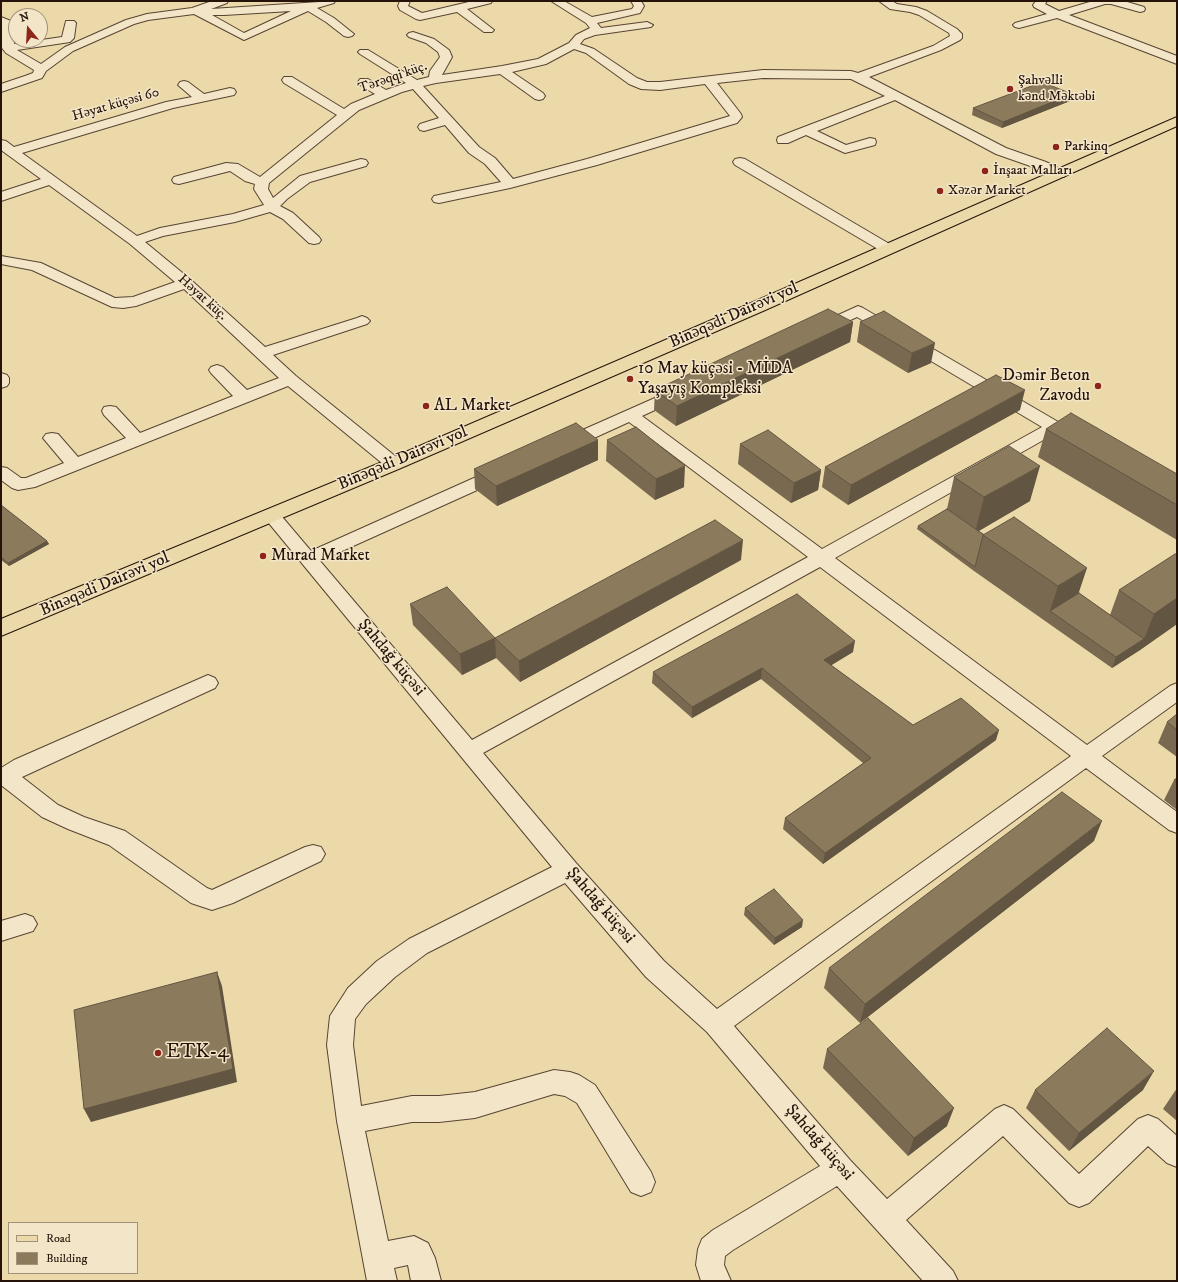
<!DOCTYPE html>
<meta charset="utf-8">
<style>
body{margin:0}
#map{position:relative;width:1178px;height:1282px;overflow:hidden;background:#ecd9aa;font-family:"IM FELL DW Pica",serif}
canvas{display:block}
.frame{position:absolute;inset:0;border:2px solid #25130a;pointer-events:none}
.legend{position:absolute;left:8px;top:1222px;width:130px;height:52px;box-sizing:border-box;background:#f3e6c8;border:1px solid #a1927c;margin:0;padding:5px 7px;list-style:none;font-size:12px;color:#25130a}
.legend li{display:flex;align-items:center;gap:8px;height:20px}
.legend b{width:20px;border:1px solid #a1927c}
.north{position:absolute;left:8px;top:8px;width:40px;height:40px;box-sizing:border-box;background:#f3e6c8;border:1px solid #a1927c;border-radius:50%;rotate:342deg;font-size:11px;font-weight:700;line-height:16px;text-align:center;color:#25130a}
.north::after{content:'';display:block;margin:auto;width:14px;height:18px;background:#8f2418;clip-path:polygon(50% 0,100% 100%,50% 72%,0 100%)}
</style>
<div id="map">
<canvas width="1178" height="1282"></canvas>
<div class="frame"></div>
<ul class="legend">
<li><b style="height:5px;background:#ecd9aa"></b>Road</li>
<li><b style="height:11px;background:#8c7a5d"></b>Building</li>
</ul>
<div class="north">N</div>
</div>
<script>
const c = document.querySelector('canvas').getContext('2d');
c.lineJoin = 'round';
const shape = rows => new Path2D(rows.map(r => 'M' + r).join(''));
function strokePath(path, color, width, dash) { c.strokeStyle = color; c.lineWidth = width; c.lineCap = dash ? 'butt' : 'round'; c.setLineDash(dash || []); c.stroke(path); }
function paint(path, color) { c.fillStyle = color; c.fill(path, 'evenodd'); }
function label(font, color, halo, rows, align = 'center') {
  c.font = font + ' "IM FELL DW Pica",serif'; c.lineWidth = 3; c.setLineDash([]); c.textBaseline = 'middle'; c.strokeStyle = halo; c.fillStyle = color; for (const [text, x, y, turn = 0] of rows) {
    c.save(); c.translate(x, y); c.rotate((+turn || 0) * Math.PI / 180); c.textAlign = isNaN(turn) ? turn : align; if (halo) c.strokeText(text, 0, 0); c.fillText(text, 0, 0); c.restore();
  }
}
const minor = shape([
 [212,1,228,1,227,3,211,9,335,1,334,3,317,8,334,18,354,34,352,36,348,37,344,36,326,22,308,11,244,40,194,14,148,20,134,24,73,51,46,71,42,78,1,92,1,84,25,76,33,73,34,70,6,53,2,48,1,17,11,21,13,23,14,44,62,37,66,21,74,21,76,23,74,38,70,42,17,50,41,64,65,47,126,20,147,14,192,8,212,1],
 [291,11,244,33,212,15,224,15,291,11],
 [400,1,410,1,408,6,422,13,473,1,492,1,491,3,467,9,494,30,492,32,484,32,457,12,420,20,416,19,400,10,398,6,400,1],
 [551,1,564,1,592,17,632,9,634,6,631,1,641,1,644,6,640,13,597,23,601,28,647,22,653,25,651,27,595,35,584,39,580,44,594,49,637,78,647,82,660,82,763,70,851,71,858,73,933,46,950,36,949,33,919,15,910,12,890,9,879,1,892,1,897,4,916,7,927,11,957,29,962,34,962,38,960,40,941,50,869,77,1006,148,1046,162,1064,171,1066,174,1064,177,1054,177,1036,168,996,154,895,100,817,131,846,145,870,138,875,139,876,142,875,145,845,153,806,135,788,143,778,143,777,140,778,137,885,96,851,79,763,78,717,83,741,114,742,117,737,123,597,165,510,188,439,203,434,202,432,199,434,196,501,182,485,164,469,153,445,125,424,131,420,130,418,127,420,124,439,118,413,89,402,92,359,110,269,183,268,189,273,198,300,176,361,159,366,160,368,163,366,166,310,182,287,199,280,206,293,213,319,237,321,240,319,243,314,244,309,243,283,219,270,212,235,222,163,236,145,242,191,280,265,347,357,318,362,316,367,318,370,321,367,324,273,355,296,376,400,460,403,464,400,468,394,469,388,468,288,386,35,487,18,490,12,488,1,480,1,467,7,468,21,478,26,478,64,463,43,438,46,434,52,433,58,434,78,457,126,438,104,415,102,411,104,407,110,406,116,407,140,433,233,396,211,373,209,370,211,367,217,365,223,367,247,390,279,378,184,289,136,306,123,308,112,307,32,270,1,264,1,256,41,263,115,298,133,297,175,282,130,244,49,185,1,201,1,192,41,179,1,150,1,140,6,141,14,147,166,102,192,97,178,85,180,82,184,81,188,82,204,94,230,88,234,89,236,92,234,95,173,108,22,153,137,236,160,228,233,214,264,205,254,189,255,184,245,181,230,171,179,184,174,183,172,180,174,177,226,163,238,164,260,177,337,115,284,83,282,80,284,77,292,77,344,109,351,104,375,94,360,85,358,82,360,79,368,79,386,90,406,83,360,54,358,52,360,50,368,50,417,80,429,77,430,71,440,57,438,52,426,43,409,37,407,35,409,33,413,32,434,39,449,50,452,57,442,75,502,66,538,59,569,43,576,35,590,28,586,23,551,1],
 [574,49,586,53,629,84,641,89,660,90,705,84,730,116,587,159,513,179,495,158,479,147,423,86,436,83,500,74,535,99,539,100,543,99,545,96,543,93,512,72,546,64,574,49],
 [1036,1,1047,1,1045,4,1059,11,1093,1,1124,1,1144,7,1145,9,1144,11,1140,12,1111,4,1105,4,1069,15,1177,56,1177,64,1057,18,1019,28,1015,27,1013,25,1015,23,1047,14,1034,7,1033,5,1036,1],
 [740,158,745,159,893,246,895,249,893,252,888,253,883,252,735,165,733,162,735,159,740,158],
 [858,306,863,308,1060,423,1080,435,1083,439,1080,443,1074,444,1068,443,1054,434,835,558,1087,745,1170,686,1177,683,1177,702,1102,756,1177,812,1177,833,1169,830,1086,768,734,1026,850,1160,887,1199,995,1109,1004,1105,1013,1109,1079,1174,1138,1119,1148,1115,1158,1119,1177,1136,1177,1167,1167,1163,1148,1146,1089,1203,1079,1207,1069,1203,1003,1136,906,1220,953,1271,958,1281,923,1281,837,1186,733,1250,725,1256,724,1265,731,1281,701,1281,696,1265,698,1249,702,1239,713,1230,820,1166,707,1032,646,977,565,883,427,953,395,977,366,1004,355,1019,353,1045,361,1106,412,1096,439,1096,475,1092,554,1070,570,1072,579,1075,595,1085,651,1172,655,1182,651,1192,641,1196,631,1192,577,1103,565,1096,554,1094,475,1118,439,1122,412,1122,365,1131,388,1241,414,1236,428,1243,435,1258,441,1281,411,1281,408,1265,394,1268,397,1281,367,1281,337,1121,327,1045,330,1016,348,988,377,961,409,939,552,867,263,516,266,512,272,510,278,512,311,551,494,469,500,468,506,469,509,473,506,477,320,561,472,740,808,557,629,422,572,448,566,449,560,448,557,444,560,440,673,390,679,388,685,390,687,393,685,396,642,416,822,549,1042,427,857,317,824,332,819,334,814,332,811,329,814,326,858,306],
 [820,567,1071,756,717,1009,664,961,576,863,483,753,820,567],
 [1,373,7,375,9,378,9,383,7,386,1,388,1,373],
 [208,675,215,678,218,683,215,688,22,777,58,805,84,817,125,831,207,888,212,890,305,847,313,845,321,847,325,854,321,861,233,903,212,910,191,903,109,845,68,829,42,817,1,785,1,768,14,760,208,675],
 [25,914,33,917,37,924,33,931,1,941,1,921,25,914]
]);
const primary = shape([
 [1177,117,1177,126,763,311,401,468,1,636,1,619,387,460,751,303,1177,117]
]);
const wall = shape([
 [1072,94,1070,101,1002,128,972,115,973,108],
 [853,322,850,342,676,426,654,410,655,390],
 [860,322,931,363,908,373,857,342],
 [1020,410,848,505,822,487,825,467],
 [1046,429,1177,474,1177,540,1038,457],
 [598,440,598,460,497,506,475,489,474,469],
 [607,440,684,487,655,500,606,461],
 [740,444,821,470,818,490,791,503,738,464],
 [954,477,1030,501,979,531,1079,593,1110,615,1119,590,1177,555,1177,624,1140,650,1112,668,974,571,917,529,918,526,947,509],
 [1,505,47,541,49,544,9,566,1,560],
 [741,560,520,682,496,658,462,675,413,625,410,604,495,638],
 [853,652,831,665,913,725,996,740,823,864,783,829,785,818,863,763,761,679,692,718,652,683,653,672],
 [1177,714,1177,757,1158,743,1167,722],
 [1177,778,1177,810,1164,800,1174,780],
 [1094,841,860,1023,824,988,829,968],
 [745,908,802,927,774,945,744,915],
 [827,1049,947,1126,908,1156,823,1068],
 [1177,1089,1177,1121,1163,1109,1175,1091],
 [1035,1090,1143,1090,1069,1151,1026,1108]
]);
const shadedWall = shape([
 [1072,94,1070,101,1002,128,1003,122],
 [853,322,850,342,676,426,677,406],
 [935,343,931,363,908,373,912,353],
 [1025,390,1020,410,848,505,851,485],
 [598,440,598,460,497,506,496,486],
 [685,466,684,487,655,500,656,479],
 [1040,466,1030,501,975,533,984,497],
 [821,470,818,490,791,503,794,483],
 [743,540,741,560,520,682,519,661],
 [47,541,49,544,9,566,8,563],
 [1087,568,1075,604,1050,611,1058,586],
 [1177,598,1177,624,1140,650,1112,668,1116,657,1144,639,1154,614],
 [495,638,496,658,462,675,460,654],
 [855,641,853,652,822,671,824,660],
 [762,668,761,679,692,718,692,707],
 [999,730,996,740,823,864,825,853],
 [1102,821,1094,841,860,1023,865,1004],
 [803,920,802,927,774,945,775,938],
 [217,972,222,986,237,1082,91,1122,84,1109],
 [1154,1071,1143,1090,1069,1151,1079,1133],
 [954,1108,947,1126,908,1156,914,1138]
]);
const building = shape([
 [1042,82,1072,94,1003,122,973,108,1042,82],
 [828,309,853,322,677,406,655,390,828,309],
 [884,311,935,343,912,353,860,322,884,311],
 [996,375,1025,390,851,485,825,467,996,375],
 [1071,413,1177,474,1177,505,1046,429,1071,413],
 [576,423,598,440,496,486,474,469,576,423],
 [636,427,685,466,656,479,607,440,636,427],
 [768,430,821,470,794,483,740,444,768,430],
 [1009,446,1040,466,984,497,954,477,1009,446],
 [1,505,47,541,8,563,1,557,1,505],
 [947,509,984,535,983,535,975,567,918,526,947,509],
 [1014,517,1087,568,1058,586,983,535,1014,517],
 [715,520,743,540,519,661,495,638,715,520],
 [1175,554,1177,555,1177,598,1154,614,1119,590,1175,554],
 [447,587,495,638,460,654,410,604,447,587],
 [1079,593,1144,639,1116,657,1050,611,1079,593],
 [797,594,855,641,824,660,913,725,961,698,999,730,825,853,785,818,871,758,762,668,692,707,653,672,797,594],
 [1177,714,1177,730,1167,722,1177,714],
 [1177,778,1177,782,1174,780,1177,778],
 [1062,792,1102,821,865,1004,829,968,1062,792],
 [774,889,803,920,775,938,745,908,774,889],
 [217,972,233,1069,84,1109,74,1010,217,972],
 [868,1018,954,1108,914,1138,827,1049,868,1018],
 [1107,1028,1154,1071,1079,1133,1035,1090,1107,1028]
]);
const markers = [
 [1010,89,4,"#8f2418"],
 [1056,147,4,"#8f2418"],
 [985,171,4,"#8f2418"],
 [940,191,4,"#8f2418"],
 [630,379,4,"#8f2418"],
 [1098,386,4,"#8f2418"],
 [426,406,4,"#8f2418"],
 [263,556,4,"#8f2418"],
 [158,1053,4,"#8f2418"]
];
const farStreetnames = [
 ["Tərəqqi küç.",393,78,-19],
 ["Həyat küçəsi 60",116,105,-16],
 ["Həyat küç.",202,298,42]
];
const farPoinames = [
 ["Şahvəlli",1018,81],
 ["kənd Məktəbi",1018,97],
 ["Parkinq",1064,147],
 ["İnşaat Malları",993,171],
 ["Xəzər Market",948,191]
];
const streetNames = [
 ["Binəqədi Dairəvi yol",734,316,-24],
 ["Binəqədi Dairəvi yol",403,459,-23],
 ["Binəqədi Dairəvi yol",105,585,-23],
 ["Şahdağ küçəsi",391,658,50],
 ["Şahdağ küçəsi",600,906,49],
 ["Şahdağ küçəsi",819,1143,49]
];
const poiNames = [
 ["10 May küçəsi - MİDA",638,369],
 ["Yaşayış Kompleksi",638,389],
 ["Dəmir Beton",1090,376,"right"],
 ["Zavodu",1090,396,"right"],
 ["AL Market",434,406],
 ["Murad Market",271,556]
];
const nearPoinames = [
 ["ETK-4",166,1053]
];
strokePath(minor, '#574432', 2);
strokePath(primary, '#25130a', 2);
paint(minor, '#f3e6c8');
paint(primary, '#ecd9aa');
paint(wall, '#786950');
paint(shadedWall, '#625541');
paint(building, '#8c7a5d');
strokePath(building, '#625541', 1);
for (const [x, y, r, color] of markers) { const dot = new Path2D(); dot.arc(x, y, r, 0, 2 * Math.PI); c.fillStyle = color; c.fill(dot); strokePath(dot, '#f3e6c8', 1.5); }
label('14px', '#25130a', '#f3e6c8', farStreetnames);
label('14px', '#25130a', '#f3e6c8', farPoinames, 'left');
label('17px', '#25130a', '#f3e6c8', streetNames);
label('17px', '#25130a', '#f3e6c8', poiNames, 'left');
label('20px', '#25130a', '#f3e6c8', nearPoinames, 'left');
</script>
